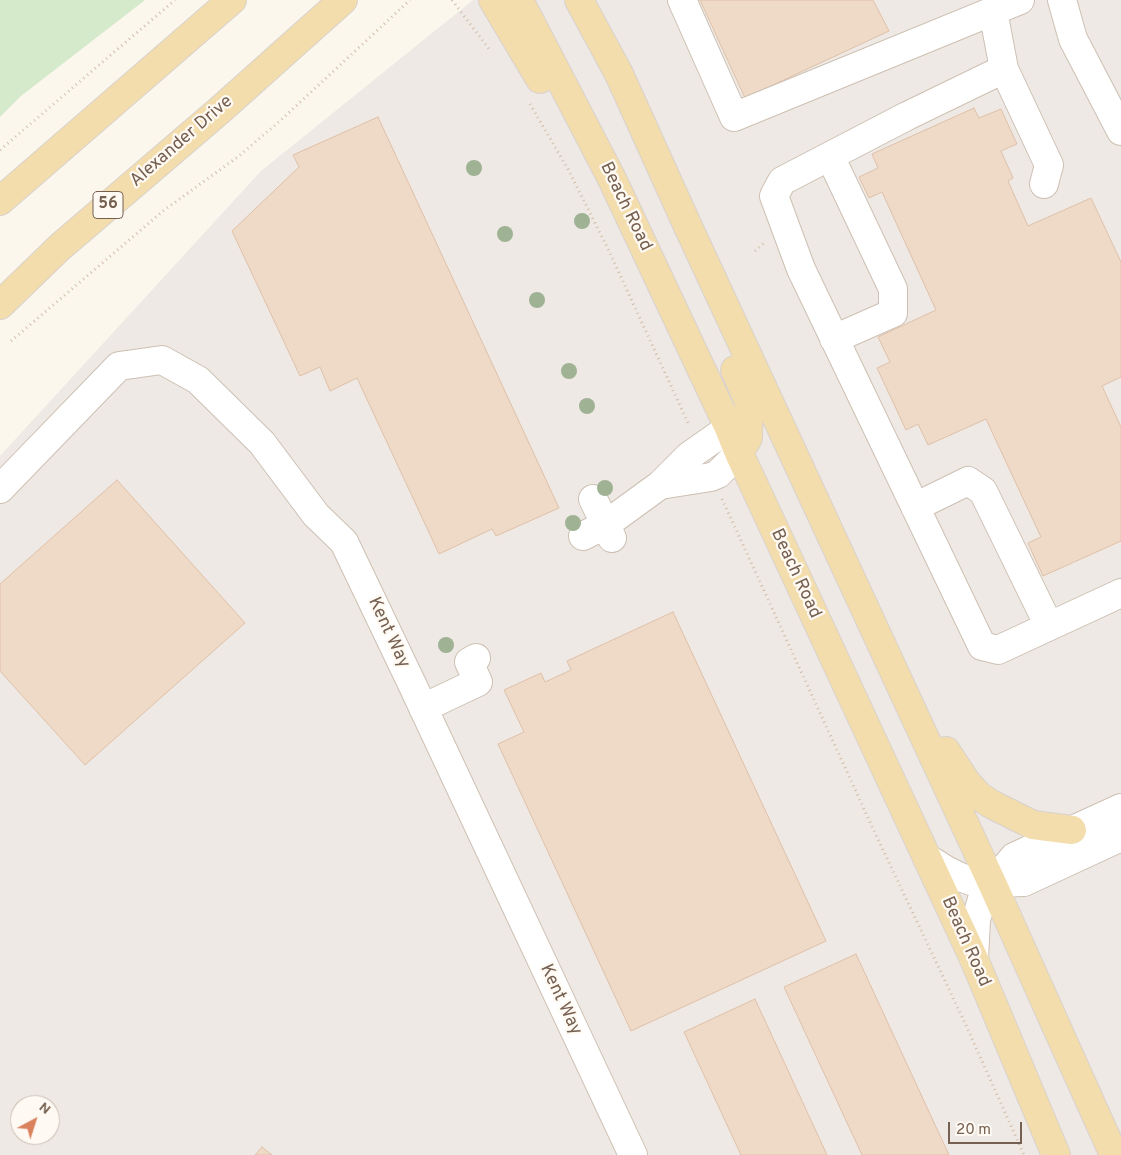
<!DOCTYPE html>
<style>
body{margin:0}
#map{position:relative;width:1121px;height:1155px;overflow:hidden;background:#fbf7ed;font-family:Overpass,sans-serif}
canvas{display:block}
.north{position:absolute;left:10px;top:1095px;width:50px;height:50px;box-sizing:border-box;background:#fefaf3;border:1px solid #c8bcb2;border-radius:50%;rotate:40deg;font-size:14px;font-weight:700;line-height:20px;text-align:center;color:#766051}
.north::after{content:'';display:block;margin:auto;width:18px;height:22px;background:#da815d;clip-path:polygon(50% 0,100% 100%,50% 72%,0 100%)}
.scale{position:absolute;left:948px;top:1122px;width:74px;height:22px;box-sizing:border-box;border:2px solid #766051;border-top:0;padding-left:6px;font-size:15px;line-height:18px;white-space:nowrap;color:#766051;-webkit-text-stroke:4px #fefaf3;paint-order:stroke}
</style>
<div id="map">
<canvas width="1121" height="1155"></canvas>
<div class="north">N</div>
<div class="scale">20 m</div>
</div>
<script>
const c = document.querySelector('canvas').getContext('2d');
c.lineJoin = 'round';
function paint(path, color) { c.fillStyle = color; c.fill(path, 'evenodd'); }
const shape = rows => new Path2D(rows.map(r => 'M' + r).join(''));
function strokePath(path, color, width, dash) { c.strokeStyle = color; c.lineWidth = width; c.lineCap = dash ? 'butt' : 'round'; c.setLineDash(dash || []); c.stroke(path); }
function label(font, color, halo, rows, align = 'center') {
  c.font = font + ' Overpass,sans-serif'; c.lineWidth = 4.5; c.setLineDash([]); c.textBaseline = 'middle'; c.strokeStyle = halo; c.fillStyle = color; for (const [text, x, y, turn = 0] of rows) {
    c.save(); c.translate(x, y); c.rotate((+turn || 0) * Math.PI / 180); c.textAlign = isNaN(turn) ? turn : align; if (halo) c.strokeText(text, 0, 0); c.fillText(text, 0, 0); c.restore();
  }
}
const industrial = shape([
 [473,0,1121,0,1121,1155,0,1155,0,456,261,171],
 [20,1105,50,1105,50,1135,20,1135]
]);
const green = shape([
 [0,0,145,0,21,96,0,117]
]);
const building = shape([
 [700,0,873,0,889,31,745,98,700,0],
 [974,108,979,118,1001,109,1011,131,1017,144,1001,151,1013,178,1008,181,1028,226,1091,198,1121,262,1121,377,1102,386,1121,427,1121,541,1043,576,1028,543,1041,537,986,419,928,445,918,424,906,430,877,368,890,362,878,337,936,310,882,192,869,198,859,177,878,168,872,154,974,108],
 [378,117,559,508,496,536,492,529,439,554,357,378,330,391,320,367,300,376,232,231,299,167,293,155,378,117],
 [117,480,245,623,85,765,0,671,0,584,117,480],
 [673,612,826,941,631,1031,498,744,524,732,504,690,541,673,545,682,571,670,567,661,673,612],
 [856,954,949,1155,862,1155,784,987,856,954],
 [755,999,827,1155,741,1155,684,1032,755,999],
 [262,1147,272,1155,255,1155,262,1147]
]);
const path = shape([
 [452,0,489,49],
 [530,104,569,171,609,251,689,425],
 [0,150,175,0],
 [755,251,764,243],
 [11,341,163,211,239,156,281,120,410,0],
 [722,499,875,833,965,1023,1024,1155]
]);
const minor = shape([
 [682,0,734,117,993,11],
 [1020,0,993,11,1004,69,907,116,782,181,774,196,801,269,982,646,998,650,1121,593],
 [1062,0,1073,39,1121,131],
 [1004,69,1049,165,1044,184],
 [830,156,893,289,893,313,834,339],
 [660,485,689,456,729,428],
 [0,489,119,366,162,360,198,380,262,443,316,515,344,542,412,684,633,1155],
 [593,499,612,538],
 [915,507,968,481,983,491,1049,626],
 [583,536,605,525,660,485,711,477,718,474,739,453],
 [423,708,478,682,469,662,476,658],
 [927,858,946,870,960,877,971,881,992,883,1024,882,1121,837],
 [974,959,976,920,982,899,992,883,1014,857,1121,808]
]);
const major = shape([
 [493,0,540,79],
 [519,0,612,179,729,428,739,453,974,959,1056,1155],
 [579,0,619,74,685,220,992,883,1114,1155],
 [0,201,232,0],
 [0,305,60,247,220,110,343,0],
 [735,370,749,402,748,438,739,453],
 [946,751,967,783,979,796,991,804,1033,825,1072,830]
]);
const trees = [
 [474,168],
 [582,221],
 [505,234],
 [537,300],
 [569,371],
 [587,406],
 [605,488],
 [573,523],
 [446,645]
];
const shields = [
 [108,205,30]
];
const shieldNames = [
 ["56",108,205]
];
const streetNames = [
 ["Alexander Drive",182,142,-41],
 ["Beach Road",625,207,64],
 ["Beach Road",795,574,65],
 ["Kent Way",388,633,65],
 ["Beach Road",965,942,66],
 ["Kent Way",560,1000,65]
];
paint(industrial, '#eee9e4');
paint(green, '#d5e9cb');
paint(building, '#efd9c7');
strokePath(building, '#e0c1a8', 1);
strokePath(minor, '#cdc0b3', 30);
strokePath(major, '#d9d2ce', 30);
strokePath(path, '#d4bda9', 3, [1, 4]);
strokePath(minor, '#fff', 28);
strokePath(major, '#f3ddac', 28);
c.fillStyle = '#9fb293';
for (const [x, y] of trees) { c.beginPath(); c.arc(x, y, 8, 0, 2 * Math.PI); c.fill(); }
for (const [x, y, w] of shields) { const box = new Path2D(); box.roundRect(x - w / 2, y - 13.5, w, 27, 4); c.fillStyle = '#fefaf3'; c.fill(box); strokePath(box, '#766051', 1); }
label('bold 16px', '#766051', null, shieldNames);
label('18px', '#766051', '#fefaf3', streetNames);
</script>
